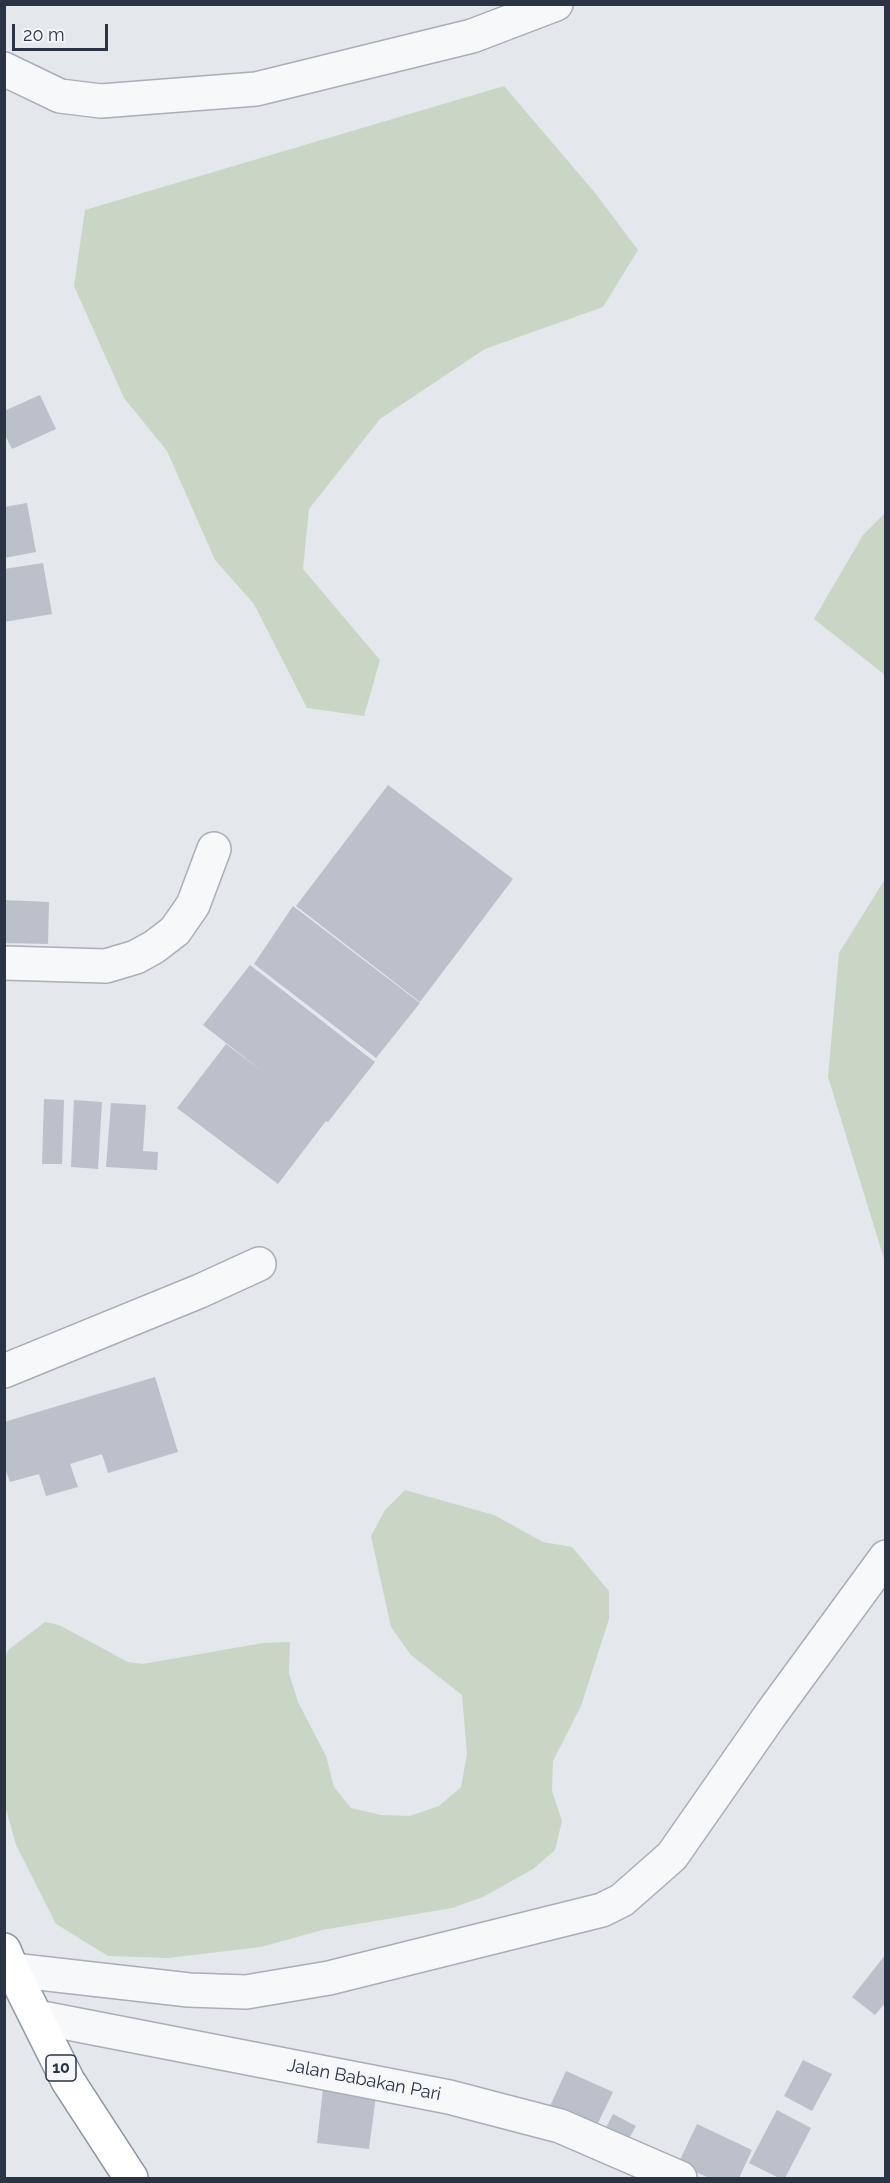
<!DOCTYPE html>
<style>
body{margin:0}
#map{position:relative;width:890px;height:2183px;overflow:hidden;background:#e4e7ec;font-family:Raleway,sans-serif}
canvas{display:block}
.frame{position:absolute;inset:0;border:6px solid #2b3445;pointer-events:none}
.scale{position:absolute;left:12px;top:24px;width:96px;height:27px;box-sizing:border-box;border:3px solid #2b3445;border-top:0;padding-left:8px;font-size:18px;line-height:21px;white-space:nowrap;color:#2b3445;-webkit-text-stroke:4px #f4f6f9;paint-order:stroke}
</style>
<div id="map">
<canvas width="890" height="2183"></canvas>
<div class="frame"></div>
<div class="scale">20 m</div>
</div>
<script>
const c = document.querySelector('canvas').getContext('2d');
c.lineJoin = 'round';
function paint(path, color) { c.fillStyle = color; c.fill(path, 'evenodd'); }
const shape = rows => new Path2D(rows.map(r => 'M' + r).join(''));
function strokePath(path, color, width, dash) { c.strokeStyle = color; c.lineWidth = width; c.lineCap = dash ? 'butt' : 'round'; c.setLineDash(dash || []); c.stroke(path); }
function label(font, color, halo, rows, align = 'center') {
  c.font = font + ' Raleway,sans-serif'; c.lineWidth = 4.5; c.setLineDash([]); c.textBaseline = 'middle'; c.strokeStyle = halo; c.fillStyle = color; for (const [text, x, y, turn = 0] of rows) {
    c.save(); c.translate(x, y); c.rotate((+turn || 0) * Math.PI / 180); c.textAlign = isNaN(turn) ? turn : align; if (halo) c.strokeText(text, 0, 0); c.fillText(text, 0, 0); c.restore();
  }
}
const green = shape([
 [504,86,596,194,638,250,603,307,485,349,380,419,309,509,303,569,380,660,364,716,307,708,254,604,215,560,167,451,124,398,74,286,85,210],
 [885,513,885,675,814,619,863,535],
 [885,879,886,879,885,1262,828,1077,839,953],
 [405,1490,494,1515,543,1542,572,1547,609,1591,609,1619,581,1706,553,1761,552,1791,562,1821,555,1850,533,1869,483,1897,452,1908,322,1930,261,1947,168,1958,108,1956,56,1924,16,1845,4,1802,5,1658,8,1650,45,1622,59,1625,128,1662,143,1664,263,1643,290,1642,289,1673,298,1702,326,1756,334,1787,351,1808,381,1815,410,1816,439,1806,461,1787,467,1754,462,1695,411,1655,391,1627,371,1536,385,1510]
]);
const building = shape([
 [40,395,56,429,12,449,4,433,4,411],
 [27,503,36,552,4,558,4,507],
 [43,563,52,614,4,622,4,569],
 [388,785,513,879,420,1002,296,906],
 [4,900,49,902,48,944,4,943],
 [293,906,420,1003,376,1058,254,964],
 [250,965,375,1062,328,1122,326,1121,278,1184,177,1108,226,1044,266,1074,203,1025],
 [44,1099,64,1100,62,1164,42,1164],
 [74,1100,102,1102,98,1169,71,1167],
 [111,1103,146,1105,143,1151,158,1152,157,1170,106,1167],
 [155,1377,178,1452,108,1473,102,1454,70,1464,78,1487,46,1496,39,1474,10,1482,4,1466,4,1422],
 [886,1954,886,2002,875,2015,852,1997],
 [803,2060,832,2074,812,2111,784,2096],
 [566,2071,613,2092,596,2127,550,2106],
 [323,2089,376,2095,369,2149,317,2143],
 [777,2110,811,2128,785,2178,779,2178,749,2163],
 [613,2114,636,2126,623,2149,601,2137],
 [697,2124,752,2150,739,2178,709,2178,678,2164]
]);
const minor = shape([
 [4,69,60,96,101,101,256,89,472,36,556,4],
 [4,963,106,966,136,957,154,947,175,931,193,905,214,849],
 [4,1371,200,1291,259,1264],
 [4,1969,189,1990,246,1992,329,1978,602,1910,622,1900,672,1856,771,1714,886,1557],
 [37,2017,449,2097,560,2126,680,2178]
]);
const highway = shape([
 [4,1950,12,1969,68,2081,131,2178]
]);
const shields = [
 [61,2068,30]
];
const shieldNames = [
 ["10",61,2068]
];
const streetNames = [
 ["Jalan Babakan Pari",364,2080,11]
];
paint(green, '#c9d6c5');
paint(building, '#bbc0ca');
strokePath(minor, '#a9aeb7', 36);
strokePath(highway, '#8b94a3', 36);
strokePath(minor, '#f7f8fa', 33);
strokePath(highway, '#fff', 33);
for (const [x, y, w] of shields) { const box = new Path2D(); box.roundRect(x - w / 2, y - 13, w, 26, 4.5); c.fillStyle = '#f4f6f9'; c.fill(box); strokePath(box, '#2b3445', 1.5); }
label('bold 16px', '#2b3445', null, shieldNames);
label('18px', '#2b3445', '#f4f6f9', streetNames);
</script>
